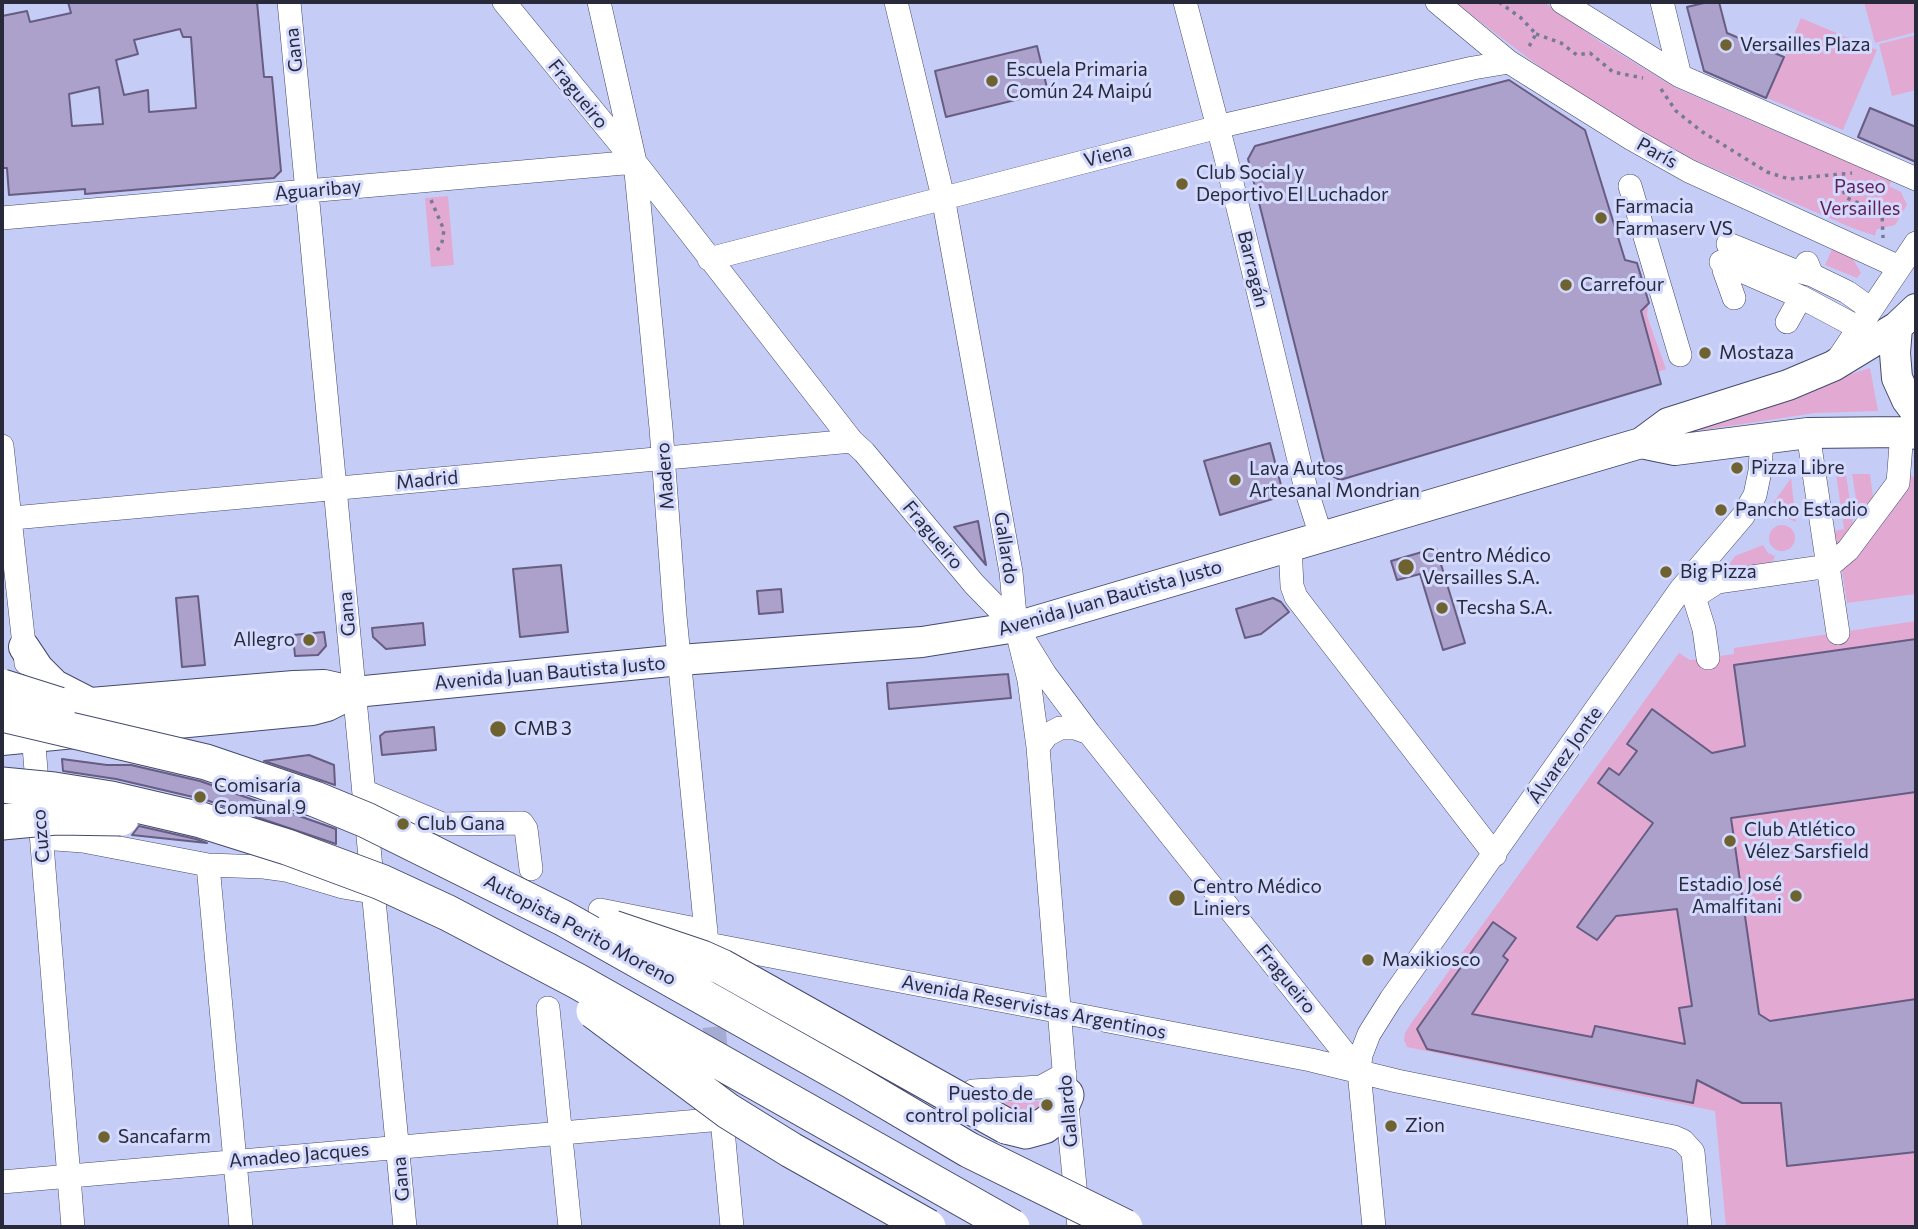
<!DOCTYPE html>
<meta charset="utf-8">
<style>
body{margin:0}
#map{position:relative;width:1918px;height:1229px;overflow:hidden;background:#c5cdf7;font-family:Commissioner,sans-serif}
canvas{display:block}
.frame{position:absolute;inset:0;border:4px solid #282a3b;pointer-events:none}
</style>
<div id="map">
<canvas width="1918" height="1229"></canvas>
<div class="frame"></div>
</div>
<script>
const c = document.querySelector('canvas').getContext('2d');
c.lineJoin = 'round';
function paint(path, color) { c.fillStyle = color; c.fill(path, 'evenodd'); }
const shape = rows => new Path2D(rows.map(r => 'M' + r).join(''));
function strokePath(path, color, width, dash) { c.strokeStyle = color; c.lineWidth = width; c.lineCap = dash ? 'butt' : 'round'; c.setLineDash(dash || []); c.stroke(path); }
function label(font, color, halo, rows, align = 'center') {
  c.font = font + ' Commissioner,sans-serif'; c.lineWidth = 6; c.setLineDash([]); c.textBaseline = 'middle'; c.strokeStyle = halo; c.fillStyle = color; for (const [text, x, y, turn = 0] of rows) {
    c.save(); c.translate(x, y); c.rotate((+turn || 0) * Math.PI / 180); c.textAlign = isNaN(turn) ? turn : align; if (halo) c.strokeText(text, 0, 0); c.fillText(text, 0, 0); c.restore();
  }
}
const green = shape([
 [1454,2,1544,2,1599,41,1676,88,1768,128,1892,179,1889,186,1901,192,1907,205,1895,225,1877,229,1875,236,1850,227,1690,158,1601,108,1548,73],
 [1864,2,1916,2,1916,32,1875,43],
 [1801,18,1877,50,1843,130,1767,98],
 [1916,35,1916,90,1892,96,1879,44],
 [448,196,454,265,431,267,425,198],
 [1832,249,1852,257,1861,273,1857,278,1825,265],
 [1648,304,1647,316,1666,369,1658,372,1641,311],
 [1870,368,1878,411,1815,413,1683,433,1680,428],
 [1836,474,1846,474,1854,531,1837,547,1834,531,1844,529],
 [1852,474,1870,474,1874,504,1860,524],
 [1909,476,1916,477,1916,594,1847,603,1842,571,1852,562,1884,520],
 [1791,478,1796,522,1769,509],
 '1769 538a13 13 0 1 1 26 0a13 13 0 1 1-26 0Z',
 [1763,545,1768,553,1775,556,1771,566,1731,572,1729,565,1735,556],
 [1916,621,1916,1227,1726,1227,1715,1111,1407,1047,1404,1040,1405,1033,1412,1022,1679,653,1690,660,1734,654,1734,648],
 [1045,1101,1038,1119,981,1102]
]);
const building = shape([
 [68,2,257,2,264,77,272,77,281,171,274,178,249,180,85,194,85,189,9,195,7,168,2,168,2,16,27,11,30,22,71,13,68,2],
 [180,29,183,37,191,37,196,108,149,112,148,90,124,95,116,60,138,54,134,40,180,29],
 [99,87,103,124,72,126,69,94,99,87],
 [1708,2,1719,2,1727,33,1784,57,1766,98,1704,71,1687,7,1708,2],
 [1037,46,1048,92,946,117,935,71,1037,46],
 [1509,80,1585,130,1625,260,1637,263,1649,303,1641,311,1661,384,1340,480,1327,473,1248,159,1255,146,1509,80],
 [1870,108,1916,127,1916,162,1858,137,1870,108],
 [1270,443,1282,489,1276,498,1220,515,1204,461,1270,443],
 [978,521,986,565,954,527,978,521],
 [1436,548,1465,643,1443,650,1420,574,1397,580,1391,561,1436,548],
 [561,565,568,632,520,637,513,569,561,565],
 [781,589,783,612,759,614,757,591,781,589],
 [198,596,205,665,182,667,176,598,198,596],
 [1273,598,1281,602,1289,612,1261,634,1245,638,1236,609,1273,598],
 [423,623,425,645,386,649,373,637,372,628,423,623],
 [324,632,326,646,318,655,295,656,293,635,324,632],
 [1916,639,1916,792,1731,818,1759,1014,1770,1021,1916,999,1916,1152,1787,1166,1781,1103,1742,1103,1697,1080,1693,1103,1427,1049,1417,1029,1493,922,1516,938,1503,956,1508,960,1472,1014,1592,1037,1595,1026,1685,1044,1679,1008,1692,1006,1677,909,1616,916,1597,940,1577,927,1653,823,1598,783,1609,768,1619,775,1637,751,1627,744,1652,709,1712,753,1745,746,1734,665,1916,639],
 [1008,674,1011,698,889,709,887,683,1008,674],
 [434,727,436,750,382,755,380,736,385,732,434,727],
 [309,755,334,765,335,785,264,761,309,755],
 [62,759,107,765,131,765,200,781,336,829,336,844,206,800,116,779,63,771,62,759],
 [139,826,196,839,207,843,132,835,139,826]
]);
const minorTunnel = shape([
 [711,993,718,1070]
]);
const path = shape([
 [1499,2,1521,18,1536,34,1527,50],
 [1536,34,1561,43,1577,55,1590,53,1613,72,1643,78],
 [1661,89,1676,111,1701,131,1767,172,1789,179,1852,173],
 [1835,176,1847,198,1882,213,1883,238],
 [431,200,444,230,442,242,436,253]
]);
const minor = shape([
 [289,2,405,1227],
 [504,2,635,162,852,441,864,452,974,584,1016,627,1045,674,1089,733,1359,1071],
 [599,2,635,162,661,428,675,616,708,953],
 [896,2,943,197,1011,572,1016,627,1029,680,1038,747,1066,1095,1079,1227],
 [1185,2,1224,150,1306,489,1321,536],
 [1437,2,1509,62,1632,139,1689,171,1899,267],
 [1562,2,1680,76,1916,179],
 [1662,2,1680,76],
 [1630,186,1680,355],
 [2,218,635,162],
 [1728,244,1790,269,1812,275],
 [1729,255,1724,270,1734,298],
 [709,259,1230,124,1473,68,1509,62],
 [1721,262,1801,297],
 [1807,263,1812,275,1847,292,1871,309],
 [1787,322,1801,297,1859,328],
 [1836,362,1916,243],
 [1808,433,1838,633],
 [2,446,26,663],
 [2,519,852,441],
 [1290,545,1292,586,1296,597,1495,855],
 [1681,589,1694,597,1717,582,1829,566,1848,550,1898,483,1902,432],
 [1694,597,1704,629,1708,658],
 [32,721,73,1227],
 [1038,747,1047,735,1060,728,1075,728,1089,733],
 [364,791,442,824,522,823,526,829,531,869],
 [42,838,83,841,208,865,264,867,286,870,343,887,372,892],
 [208,865,241,1227],
 [600,910,706,931],
 [708,944,1311,1060,1397,1081,1674,1137,1683,1141,1693,1152,1700,1227],
 [548,1008,570,1227],
 [973,1091,1041,1087,1065,1074],
 [2,1182,722,1119,732,1227],
 [1374,1227,1359,1071,1361,1055,1369,1034,1391,999,1681,589,1743,516,1755,495,1760,471,1762,438]
]);
const major = shape([
 [1897,327,1895,353,1897,378,1907,400,1916,412],
 [1641,443,1675,450,1808,433,1902,432,1916,434],
 [24,647,38,668,55,685,90,703],
 [37,710,91,703,294,686,324,685,355,692,680,660,922,642,1016,627,1641,443,1668,423,1788,385,1833,366,1897,327,1916,309],
 [2,740,312,710,327,706,355,692]
]);
const highway = shape([
 [1006,1126,1026,1131,1044,1126,1057,1116,1066,1095]
]);
const highwayBridge = shape([
 [2,687,59,705],
 [2,714,206,762,315,799,366,820,563,918,852,1081,969,1150,1125,1227],
 [2,785,54,790,111,799,201,820,287,847,381,882,448,913,577,981,1012,1227],
 [2,822,56,817,121,818],
 [613,928,702,958,722,967,1006,1126],
 [594,1011,728,1111,791,1150,928,1227]
]);
const markers = [
 [1726,45,7,"#6e6330"],
 [992,81,7,"#6e6330"],
 [1182,184,7,"#6e6330"],
 [1601,218,7,"#6e6330"],
 [1566,285,7,"#6e6330"],
 [1705,353,7,"#6e6330"],
 [1737,468,7,"#6e6330"],
 [1235,480,7,"#6e6330"],
 [1721,510,7,"#6e6330"],
 [1406,567,9,"#6e6330"],
 [1666,572,7,"#6e6330"],
 [1442,608,7,"#6e6330"],
 [309,640,7,"#6e6330"],
 [498,729,9,"#6e6330"],
 [200,797,7,"#6e6330"],
 [403,824,7,"#6e6330"],
 [1730,841,7,"#6e6330"],
 [1796,896,7,"#6e6330"],
 [1177,898,9,"#6e6330"],
 [1368,960,7,"#6e6330"],
 [1047,1105,7,"#6e6330"],
 [1391,1126,7,"#6e6330"],
 [104,1137,7,"#6e6330"]
];
const poiNames = [
 ["Versailles Plaza",1740,45],
 ["Escuela Primaria",1006,70],
 ["Común 24 Maipú",1006,92],
 ["Club Social y",1196,173],
 ["Deportivo El Luchador",1196,195],
 ["Farmacia",1615,207],
 ["Farmaserv VS",1615,229],
 ["Carrefour",1580,285],
 ["Mostaza",1719,353],
 ["Pizza Libre",1751,468],
 ["Lava Autos",1249,469],
 ["Artesanal Mondrian",1249,491],
 ["Pancho Estadio",1735,510],
 ["Centro Médico",1422,556],
 ["Versailles S.A.",1422,578],
 ["Big Pizza",1680,572],
 ["Tecsha S.A.",1456,608],
 ["Allegro",295,640,"right"],
 ["CMB 3",514,729],
 ["Comisaría",214,786],
 ["Comunal 9",214,808],
 ["Club Gana",417,824],
 ["Club Atlético",1744,830],
 ["Vélez Sarsfield",1744,852],
 ["Estadio José",1782,885,"right"],
 ["Amalfitani",1782,907,"right"],
 ["Centro Médico",1193,887],
 ["Liniers",1193,909],
 ["Maxikiosco",1382,960],
 ["Puesto de",1033,1094,"right"],
 ["control policial",1033,1116,"right"],
 ["Zion",1405,1126],
 ["Sancafarm",118,1137]
];
const streetNames = [
 ["Gana",294,50,-96],
 ["Fragueiro",578,94,51],
 ["París",1657,153,29],
 ["Viena",1108,155,-14],
 ["Aguaribay",318,190,-5],
 ["Barragán",1253,269,76],
 ["Madero",665,476,-94],
 ["Madrid",427,480,-5],
 ["Fragueiro",933,535,50],
 ["Gallardo",1006,548,81],
 ["Avenida Juan Bautista Justo",1110,598,-16],
 ["Gana",347,614,-95],
 ["Avenida Juan Bautista Justo",550,673,-5],
 ["Álvarez Jonte",1565,755,-55],
 ["Cuzco",41,836,-95],
 ["Autopista Perito Moreno",580,930,28],
 ["Fragueiro",1286,979,51],
 ["Avenida Reservistas Argentinos",1034,1007,11],
 ["Gallardo",1068,1111,-95],
 ["Amadeo Jacques",299,1155,-5],
 ["Gana",401,1179,-95]
];
const parkNames = [
 ["Paseo",1860,187],
 ["Versailles",1860,209]
];
paint(green, '#e2aad3');
paint(building, '#aba1ca');
strokePath(building, '#675c82', 2);
strokePath(minorTunnel, '#a6acd1', 23, [23, 11]);
strokePath(minor, '#444a6d', 24);
strokePath(major, '#444a6d', 32);
strokePath(highway, '#444a6d', 37);
strokePath(path, '#757a97', 3.5, [3.5, 5]);
strokePath(minor, '#fff', 23);
strokePath(major, '#fff', 30);
strokePath(highway, '#fff', 35);
strokePath(highwayBridge, '#444a6d', 37, []);
strokePath(highwayBridge, '#fff', 35);
for (const [x, y, r, color] of markers) { const dot = new Path2D(); dot.arc(x, y, r, 0, 2 * Math.PI); c.fillStyle = color; c.fill(dot); strokePath(dot, '#d4dafd', 2.5); }
label('19px', '#282a3b', '#d4dafd', poiNames, 'left');
label('19px', '#282a3b', '#d4dafd', streetNames);
label('19px', '#611f54', '#d4dafd', parkNames);
</script>
